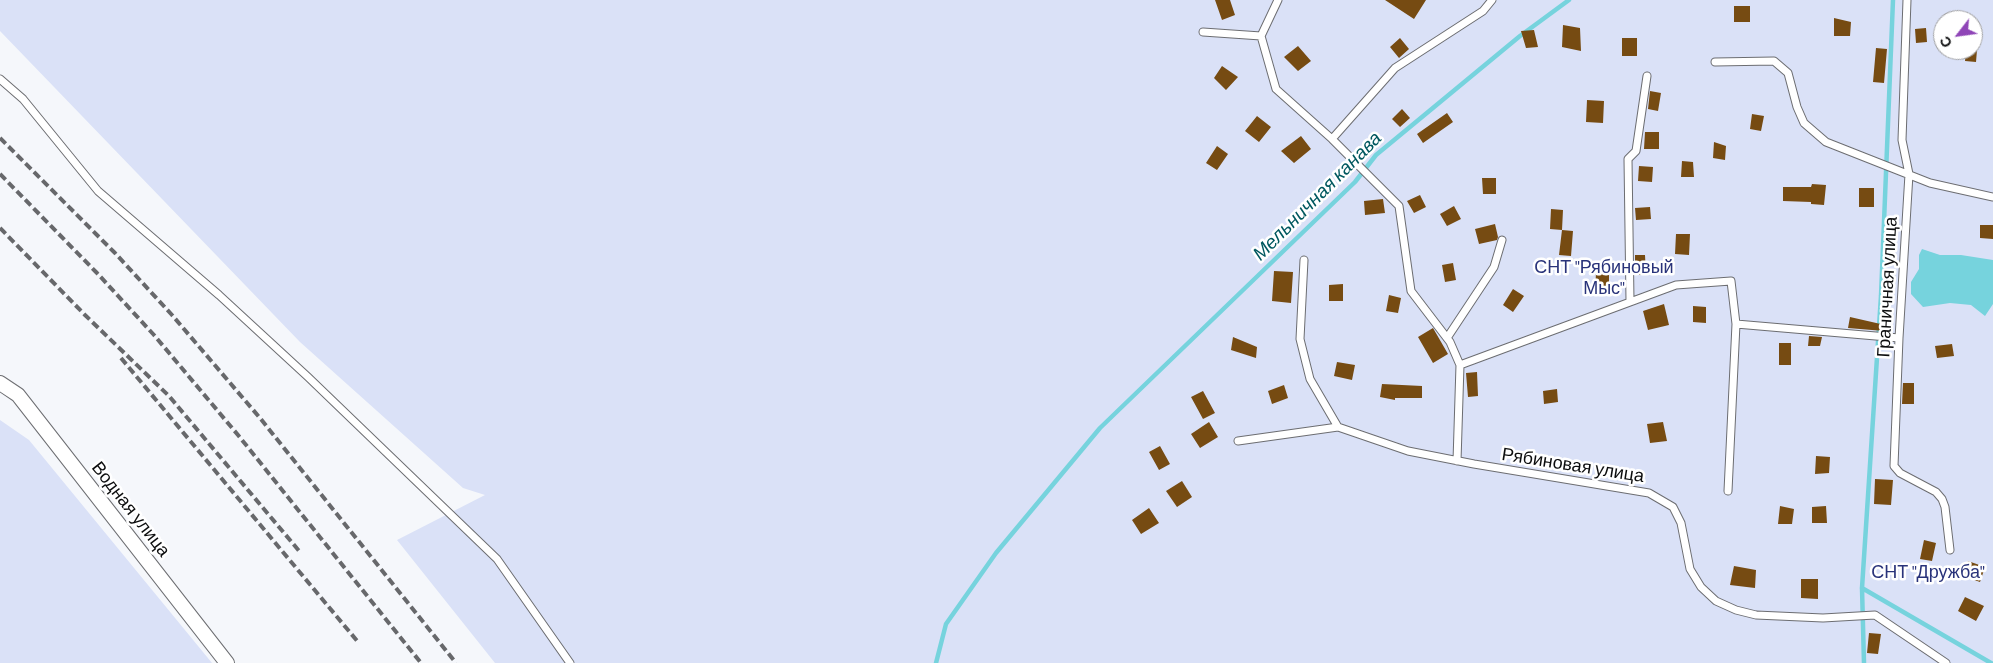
<!DOCTYPE html>
<meta charset="utf-8">
<style>
body{margin:0}
#map{position:relative;width:1993px;height:663px;overflow:hidden;background:#f5f7fb;font-family:Barlow,sans-serif}
canvas{display:block}
.north{position:absolute;left:1933px;top:10px;width:50px;height:50px;box-sizing:border-box;background:#fff;border:1px solid #9e9e9f;border-radius:50%;rotate:240deg;font-size:14px;font-weight:700;line-height:20px;text-align:center;color:#0c0d0e}
.north::after{content:'';display:block;margin:auto;width:18px;height:22px;background:#8f45b7;clip-path:polygon(50% 0,100% 100%,50% 72%,0 100%)}
</style>
<div id="map">
<canvas width="1993" height="663"></canvas>
<div class="north">С</div>
</div>
<script>
const c = document.querySelector('canvas').getContext('2d');
c.lineJoin = 'round';
function paint(path, color) { c.fillStyle = color; c.fill(path, 'evenodd'); }
const shape = rows => new Path2D(rows.map(r => 'M' + r).join(''));
function strokePath(path, color, width, dash) { c.strokeStyle = color; c.lineWidth = width; c.lineCap = dash ? 'butt' : 'round'; c.setLineDash(dash || []); c.stroke(path); }
function label(font, color, halo, rows, align = 'center') {
  c.font = font + ' Barlow,sans-serif'; c.lineWidth = 5; c.setLineDash([]); c.textBaseline = 'middle'; c.strokeStyle = halo; c.fillStyle = color; for (const [text, x, y, turn = 0] of rows) {
    c.save(); c.translate(x, y); c.rotate((+turn || 0) * Math.PI / 180); c.textAlign = isNaN(turn) ? turn : align; if (halo) c.strokeText(text, 0, 0); c.fillText(text, 0, 0); c.restore();
  }
}
const green = shape([
 [0,0,1993,0,1993,663,495,663,397,540,485,495,463,488,300,342,0,31],
 [1943,20,1973,20,1973,50,1943,50],
 [0,420,29,440,212,663,0,663]
]);
const water = shape([
 [1922,249,1940,255,1961,255,1993,260,1993,304,1985,316,1971,305,1950,303,1923,307,1911,294,1911,282,1919,269,1919,255]
]);
const stream = shape([
 [1862,588,1991,663],
 [936,663,946,624,996,553,1100,428,1355,182,1376,155,1520,36,1569,0],
 [1864,663,1862,588,1881,296,1893,0]
]);
const building = shape([
 [1215,0,1230,0,1235,15,1222,20],
 [1385,0,1426,0,1414,19],
 [1734,6,1750,6,1750,22,1734,22],
 [1834,18,1851,22,1850,36,1834,36],
 [1563,25,1580,28,1581,51,1562,47],
 [1926,28,1927,42,1916,43,1915,29],
 [1534,30,1538,47,1526,48,1521,31],
 [1400,38,1409,49,1399,58,1390,47],
 [1622,38,1637,38,1637,56,1622,56],
 [1298,46,1311,61,1298,71,1284,57],
 [1876,48,1887,49,1884,83,1873,82],
 [1966,50,1977,50,1976,62,1965,61],
 [1222,66,1238,77,1226,90,1214,78],
 [1650,91,1661,93,1658,111,1648,109],
 [1587,100,1604,101,1603,123,1586,122],
 [1402,109,1410,118,1400,127,1392,119],
 [1447,113,1453,122,1423,143,1417,134],
 [1752,114,1764,116,1761,131,1750,129],
 [1257,116,1271,127,1259,142,1245,131],
 [1645,132,1659,132,1659,149,1644,149],
 [1301,136,1311,149,1294,163,1281,151],
 [1714,142,1726,146,1725,160,1713,158],
 [1217,146,1228,154,1217,170,1206,163],
 [1682,161,1693,162,1694,177,1681,177],
 [1639,166,1653,167,1652,182,1638,181],
 [1482,178,1496,178,1496,194,1483,194],
 [1812,184,1826,185,1824,205,1811,204,1811,202,1783,201,1783,187,1811,187],
 [1859,188,1874,188,1874,207,1859,207],
 [1420,195,1426,207,1414,213,1407,201],
 [1383,199,1385,213,1365,215,1364,201],
 [1454,206,1461,219,1447,226,1440,214],
 [1650,207,1651,219,1636,220,1635,208],
 [1551,209,1563,210,1562,230,1550,229],
 [1495,224,1498,237,1497,240,1479,244,1475,229],
 [1980,225,1993,225,1993,239,1980,238],
 [1562,230,1573,231,1571,256,1559,255],
 [1676,234,1690,234,1689,255,1675,254],
 [1635,255,1645,255,1646,275,1635,275],
 [1453,263,1456,280,1445,282,1442,265],
 [1274,271,1293,272,1291,303,1272,301],
 [1596,273,1609,274,1609,292,1595,292],
 [1343,284,1343,301,1329,301,1329,285],
 [1513,289,1524,296,1513,312,1503,305],
 [1389,295,1401,298,1398,313,1386,311],
 [1664,304,1669,325,1648,330,1643,311],
 [1693,306,1706,307,1706,323,1693,322],
 [1850,317,1885,325,1884,331,1848,328],
 [1433,328,1448,354,1433,363,1418,337],
 [1809,336,1822,337,1820,346,1808,346],
 [1233,337,1257,347,1256,358,1231,350],
 [1779,343,1791,343,1791,365,1779,365],
 [1952,344,1954,356,1937,358,1935,346],
 [1337,362,1355,365,1352,380,1334,376],
 [1477,372,1478,396,1468,397,1466,373],
 [1903,383,1914,383,1914,404,1902,404],
 [1382,384,1422,386,1422,398,1395,398,1395,400,1380,397],
 [1284,385,1288,398,1272,404,1268,391],
 [1557,389,1558,402,1544,404,1543,391],
 [1203,391,1215,413,1203,419,1191,397],
 [1209,422,1218,437,1200,448,1191,434],
 [1663,422,1667,441,1650,443,1647,424],
 [1160,446,1170,464,1159,470,1149,452],
 [1816,456,1830,457,1829,473,1815,474],
 [1875,479,1893,480,1891,505,1874,504],
 [1182,481,1192,497,1177,507,1166,491],
 [1780,506,1794,509,1792,524,1778,524],
 [1826,506,1827,523,1812,523,1812,507],
 [1149,508,1159,523,1141,534,1132,520],
 [1924,540,1936,543,1932,561,1920,559],
 [1968,561,1985,567,1980,582,1963,576],
 [1734,566,1756,570,1755,588,1730,585],
 [1801,579,1818,579,1818,599,1801,598],
 [1965,597,1984,606,1976,621,1958,611],
 [1869,633,1881,634,1878,654,1867,653]
]);
const service = shape([
 [1278,0,1261,36,1276,89,1332,139,1399,206,1411,291,1450,342,1460,365,1457,461],
 [1907,0,1902,140,1909,174,1899,338,1894,466,1900,473,1936,492,1942,499,1945,507,1950,550],
 [1203,32,1261,36],
 [1715,62,1774,61,1788,73,1797,107,1804,123,1826,142,1930,183,1993,197],
 [0,79,23,99,98,191,219,295,308,377,497,559,570,663],
 [1332,139,1395,68,1483,11,1492,0],
 [1304,260,1300,339,1310,379,1338,427],
 [1630,301,1628,159,1636,151,1647,76],
 [1447,338,1494,267,1502,240],
 [1460,365,1676,285,1731,281,1736,324,1899,338],
 [1238,441,1338,427,1408,451,1474,464,1649,493,1673,507,1681,523,1690,569,1701,587,1716,601,1736,610,1756,615,1823,618,1875,615,1946,663],
 [1728,491,1736,324]
]);
const minor = shape([
 [0,383,18,395,227,663]
]);
const rail = shape([
 [0,138,115,253,172,315,260,418,456,663],
 [0,174,97,273,154,335,238,435,421,663],
 [0,228,85,315,169,396,300,552],
 [121,358,358,642]
]);
const parkNames = [
 ["СНТ \"Рябиновый",1604,267],
 ["Мыс\"",1604,288],
 ["СНТ \"Дружба\"",1928,572]
];
const streetNames = [
 ["Граничная улица",1887,287,-87],
 ["Рябиновая улица",1573,465,9],
 ["Водная улица",131,509,52]
];
const waterNames = [
 ["Мельничная канава",1317,196,-45]
];
paint(green, '#dae1f7');
paint(water, '#76d3dd');
strokePath(stream, '#76d3dd', 4.5);
paint(building, '#764b12');
strokePath(service, '#6c6d71', 9);
strokePath(minor, '#6c6d71', 16);
strokePath(service, '#fff', 7);
strokePath(minor, '#fff', 14);
strokePath(rail, '#67686b', 4, [8, 4]);
label('18px', '#29337a', '#fff', parkNames);
label('18px', '#0c0d0e', '#fff', streetNames);
label('italic 19px', '#00585f', '#fff', waterNames);
</script>
